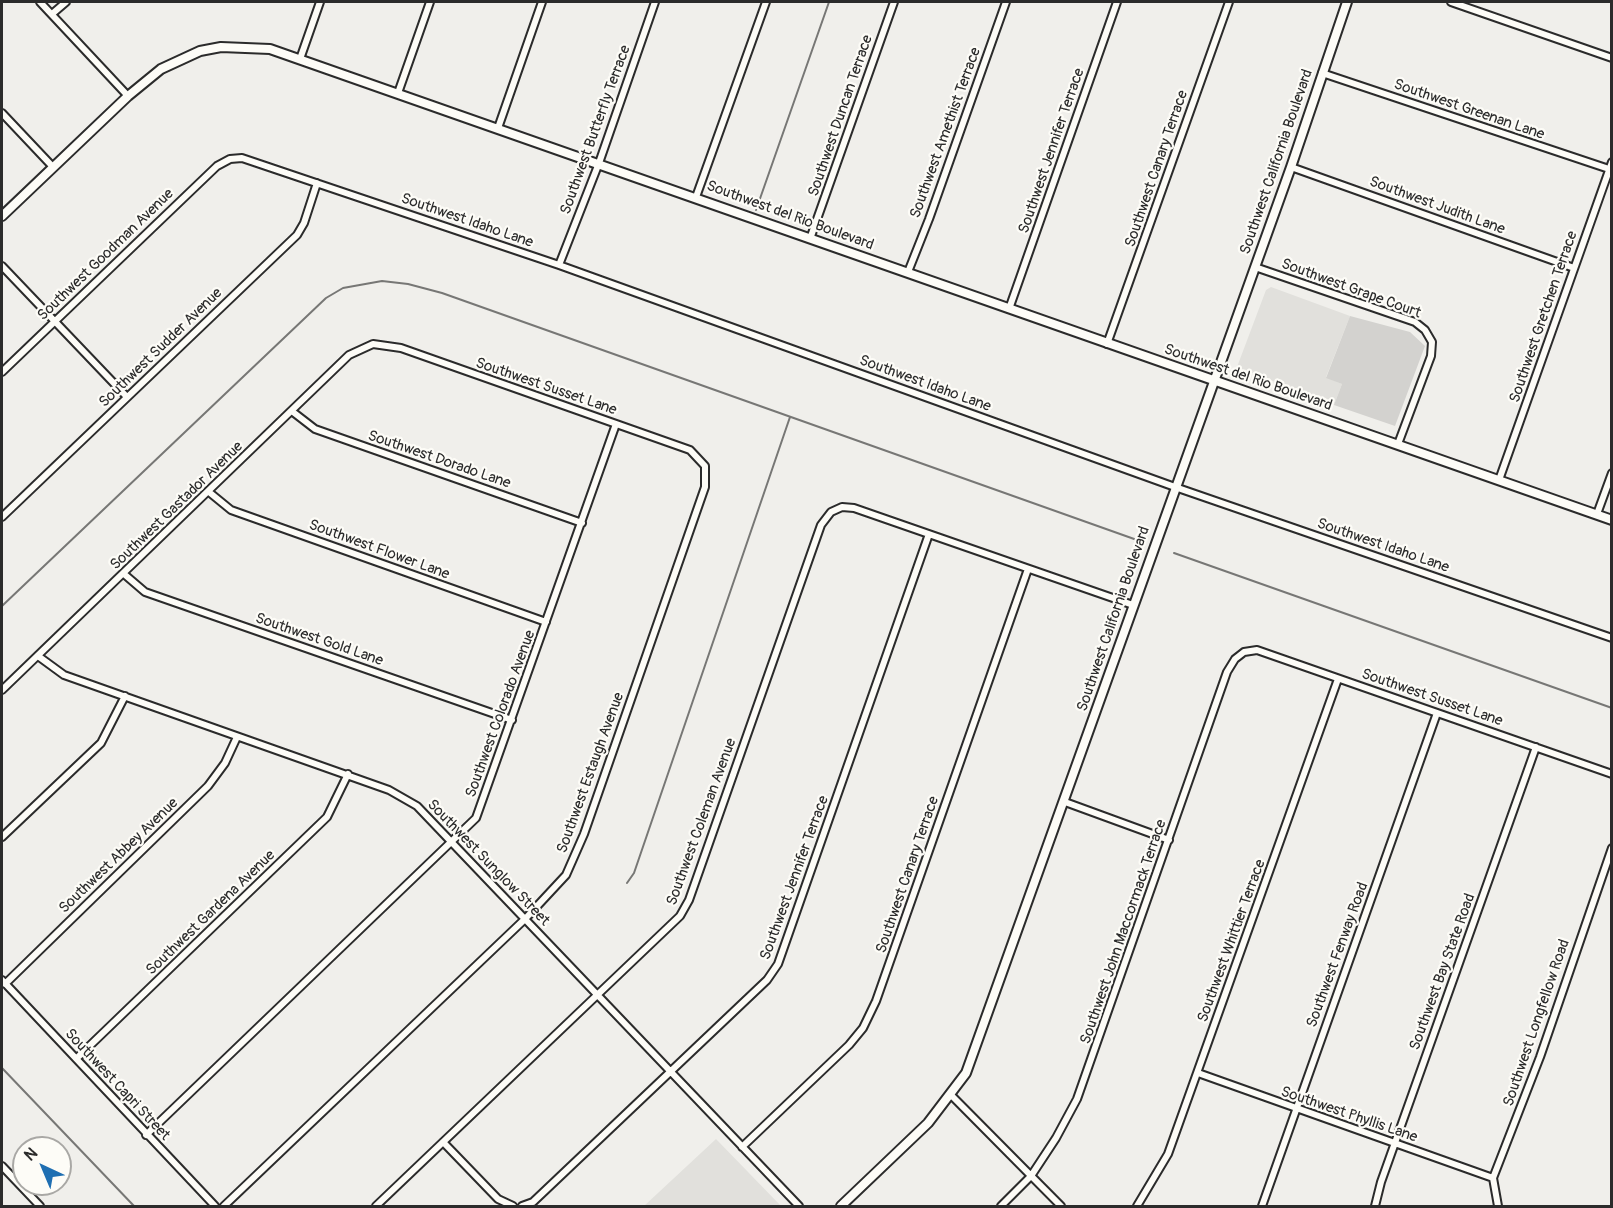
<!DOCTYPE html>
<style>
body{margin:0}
#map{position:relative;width:1613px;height:1208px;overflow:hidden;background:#f0efeb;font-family:Pangolin,sans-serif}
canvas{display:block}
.frame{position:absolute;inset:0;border:3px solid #2b2b2b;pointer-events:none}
.north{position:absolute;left:12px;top:1136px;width:60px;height:60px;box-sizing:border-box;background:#fdfcf7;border:2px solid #a9a8a5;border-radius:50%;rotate:316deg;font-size:16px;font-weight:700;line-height:24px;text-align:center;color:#2b2b2b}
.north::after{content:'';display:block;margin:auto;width:21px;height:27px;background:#1f6fb2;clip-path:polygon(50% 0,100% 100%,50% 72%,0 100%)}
</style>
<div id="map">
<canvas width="1613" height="1208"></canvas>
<div class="frame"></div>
<div class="north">N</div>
</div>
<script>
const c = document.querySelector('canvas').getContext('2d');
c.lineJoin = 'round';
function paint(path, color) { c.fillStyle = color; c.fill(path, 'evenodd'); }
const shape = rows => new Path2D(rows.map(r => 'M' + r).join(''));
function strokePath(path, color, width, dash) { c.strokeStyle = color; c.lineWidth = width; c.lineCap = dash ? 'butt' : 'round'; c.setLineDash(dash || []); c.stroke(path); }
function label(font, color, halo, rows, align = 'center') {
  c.font = font + ' Pangolin,sans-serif'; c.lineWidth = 4.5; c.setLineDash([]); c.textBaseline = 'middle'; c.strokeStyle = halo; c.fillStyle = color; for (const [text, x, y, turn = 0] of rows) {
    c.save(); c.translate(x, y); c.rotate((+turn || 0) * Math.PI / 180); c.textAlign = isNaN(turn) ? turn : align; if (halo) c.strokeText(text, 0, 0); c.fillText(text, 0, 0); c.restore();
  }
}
const built = shape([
 [1271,287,1350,316,1326,377,1342,384,1334,405,1237,367,1266,290],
 [716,1139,781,1206,644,1206]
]);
const green = shape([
 [1350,316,1410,332,1425,346,1395,426,1334,405,1342,384,1326,378]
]);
const stream = shape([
 [756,210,829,2],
 [1174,553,1612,708],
 [2,606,326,298,343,288,382,281,408,284,442,293,1137,540],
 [627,883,634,873,790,417],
 [2,1068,134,1206]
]);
const minor = shape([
 [40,2,128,96],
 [1451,2,1612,58],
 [52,14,66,2],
 [300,59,320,2],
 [1322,73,1609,169],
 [398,93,430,2],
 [2,113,53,167],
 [498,128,542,2],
 [1291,167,1574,268],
 [696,197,766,2],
 [810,239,894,2],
 [559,265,599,163,655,2],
 [2,266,127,397],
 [1255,267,1415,322,1425,330,1432,342,1431,356,1398,444],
 [908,272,929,219,1006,2],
 [1009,309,1117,2],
 [1107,344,1229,2],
 [2,372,217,166,230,159,242,158,559,265,1175,487,1612,638],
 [293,412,315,429,582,523],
 [1499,480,1612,162],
 [209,492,231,510,546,622],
 [1597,514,1612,473],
 [2,517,297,235,304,223,317,183],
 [124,574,145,592,512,720],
 [38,656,64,675,389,790,417,806,799,1206],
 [2,690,349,355,373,344,401,348,690,450,705,466,705,487,584,834,566,875,526,918,224,1206],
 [1065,802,1169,840],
 [2,837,101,743,125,696],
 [2,980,215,1206],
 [5,984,208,786,225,763,237,737],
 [77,1058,327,817,348,774],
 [1198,1073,1493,1178],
 [951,1095,1061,1206],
 [146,1135,476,818,616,424],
 [443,1142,498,1199,513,1206],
 [742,1147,849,1045,863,1028,876,1001,1028,569],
 [2,1166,40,1206],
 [376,1206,680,916,689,900,821,525,831,512,842,507,854,508,1133,605],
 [522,1206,533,1202,767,980,778,964,929,534],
 [1001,1206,1031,1176,1056,1138,1077,1099,1227,672,1235,659,1244,652,1257,650,1612,774],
 [1137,1206,1168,1154,1338,679],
 [1262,1206,1437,713],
 [1375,1206,1381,1182,1536,747],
 [1498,1206,1493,1178,1540,1057,1612,848]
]);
const tertiary = shape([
 [2,216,128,96,161,69,200,51,221,47,270,49,1612,520],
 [841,1206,928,1123,966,1073,1291,167,1347,2]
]);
const streetNames = [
 ["Southwest Greenan Lane",1469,110,19],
 ["Southwest Duncan Terrace",841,116,-71],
 ["Southwest Butterfly Terrace",596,130,-70],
 ["Southwest Amethist Terrace",946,133,-70],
 ["Southwest Jennifer Terrace",1052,151,-71],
 ["Southwest California Boulevard",1277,162,-71],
 ["Southwest Canary Terrace",1157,169,-71],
 ["Southwest Judith Lane",1437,206,20],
 ["Southwest del Rio Boulevard",790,216,20],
 ["Southwest Idaho Lane",467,221,19],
 ["Southwest Goodman Avenue",106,255,-44],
 ["Southwest Grape Court",1351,289,20],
 ["Southwest Gretchen Terrace",1544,317,-71],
 ["Southwest Sudder Avenue",161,348,-44],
 ["Southwest del Rio Boulevard",1248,378,19],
 ["Southwest Idaho Lane",925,384,20],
 ["Southwest Susset Lane",546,387,19],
 ["Southwest Dorado Lane",439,460,19],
 ["Southwest Gastador Avenue",177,506,-44],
 ["Southwest Idaho Lane",1383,546,19],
 ["Southwest Flower Lane",379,550,20],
 ["Southwest California Boulevard",1114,619,-71],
 ["Southwest Gold Lane",319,640,19],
 ["Southwest Susset Lane",1432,698,19],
 ["Southwest Colorado Avenue",501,714,-70],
 ["Southwest Estaugh Avenue",591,773,-70],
 ["Southwest Coleman Avenue",702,822,-70],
 ["Southwest Abbey Avenue",119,856,-44],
 ["Southwest Sunglow Street",488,863,46],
 ["Southwest Canary Terrace",908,875,-71],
 ["Southwest Jennifer Terrace",795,878,-70],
 ["Southwest Gardena Avenue",211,913,-44],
 ["Southwest John Maccormack Terrace",1124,932,-71],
 ["Southwest Whittier Terrace",1232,941,-70],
 ["Southwest Fenway Road",1338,955,-70],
 ["Southwest Bay State Road",1443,972,-70],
 ["Southwest Longfellow Road",1537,1023,-71],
 ["Southwest Capri Street",117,1085,47],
 ["Southwest Phyllis Lane",1349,1115,19]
];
paint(built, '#e1e0dc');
paint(green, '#d3d2cf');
strokePath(stream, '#777775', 2);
strokePath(minor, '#2b2b2b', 10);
strokePath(tertiary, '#2b2b2b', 12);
strokePath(minor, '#fdfcf7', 6);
strokePath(tertiary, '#fdfcf7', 8);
label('15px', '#2b2b2b', '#fdfcf7', streetNames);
</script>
